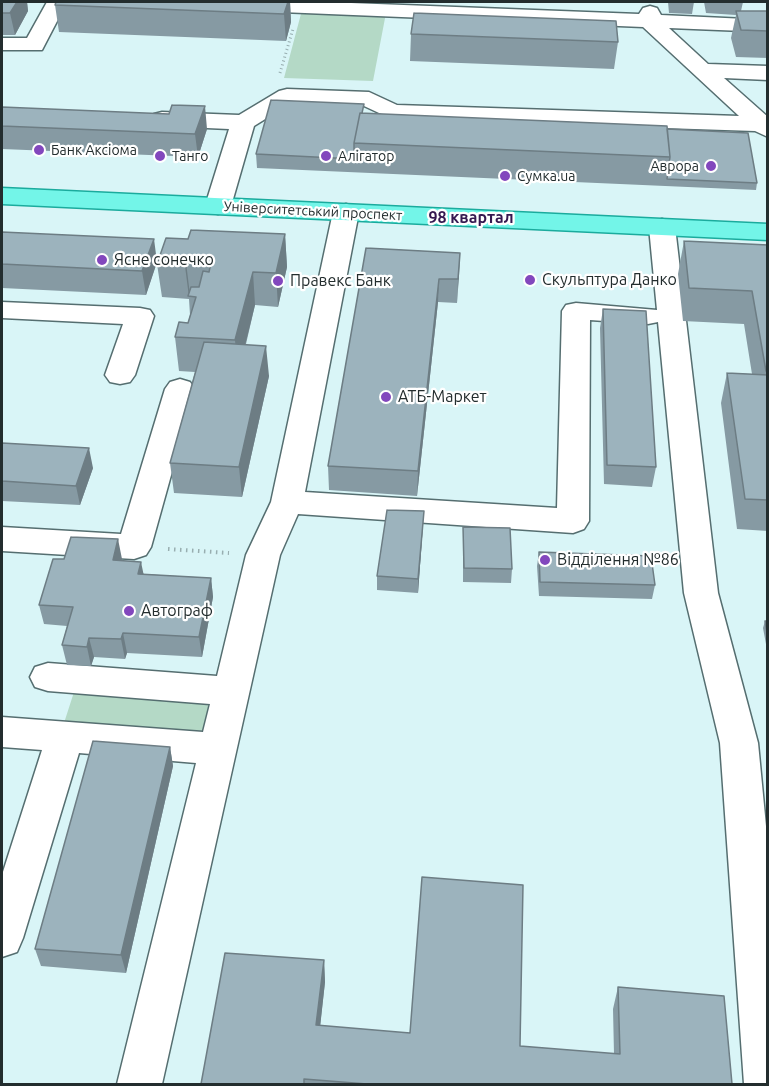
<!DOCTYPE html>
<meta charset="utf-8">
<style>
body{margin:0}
#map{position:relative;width:769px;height:1086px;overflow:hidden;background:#d9f5f7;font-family:Ubuntu,sans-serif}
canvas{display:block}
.frame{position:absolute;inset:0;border:3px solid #232d2e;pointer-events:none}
</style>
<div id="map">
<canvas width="769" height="1086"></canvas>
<div class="frame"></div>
</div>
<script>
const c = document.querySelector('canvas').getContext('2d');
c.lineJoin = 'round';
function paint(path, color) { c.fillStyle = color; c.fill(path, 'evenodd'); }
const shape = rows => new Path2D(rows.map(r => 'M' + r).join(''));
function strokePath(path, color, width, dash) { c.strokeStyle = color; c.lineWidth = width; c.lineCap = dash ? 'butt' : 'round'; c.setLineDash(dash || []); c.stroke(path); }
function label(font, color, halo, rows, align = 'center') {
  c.font = font + ' Ubuntu,sans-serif'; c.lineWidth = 4.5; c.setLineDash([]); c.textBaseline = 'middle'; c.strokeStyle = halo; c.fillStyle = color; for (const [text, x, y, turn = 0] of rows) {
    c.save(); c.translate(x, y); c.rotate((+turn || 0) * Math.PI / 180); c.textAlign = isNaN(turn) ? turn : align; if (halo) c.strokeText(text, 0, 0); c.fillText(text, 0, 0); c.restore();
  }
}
const green = shape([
 [302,10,386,13,373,81,284,78],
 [74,692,210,704,202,735,64,723]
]);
const pathFar1 = shape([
 [280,73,293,29]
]);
const path = shape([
 [168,549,229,553]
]);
const minor = shape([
 [47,2,67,2,42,50,2,50,2,38,27,38,47,2],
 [174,2,325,2,639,14,643,8,650,6,657,8,661,15,768,20,768,32,669,28,708,64,768,66,768,80,724,78,768,117,768,137,755,131,392,119,364,106,291,103,254,126,231,206,227,211,218,214,209,211,205,206,229,129,162,126,154,124,150,119,154,114,162,112,239,115,279,91,287,89,369,92,397,105,739,116,643,27,184,8,177,6,174,2],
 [346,204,355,207,359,212,305,492,557,508,562,311,566,305,576,303,657,310,649,227,653,222,662,219,671,222,675,227,718,593,758,743,768,847,768,1084,744,1084,720,743,684,593,658,322,648,324,590,320,589,521,584,529,573,533,298,514,280,555,162,1084,117,1084,196,763,79,753,23,938,17,952,2,957,2,875,42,750,2,747,2,717,203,732,210,704,48,691,35,687,30,677,35,667,48,663,217,676,246,555,271,502,333,212,337,207,346,204],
 [2,302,140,308,150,310,154,316,135,375,130,382,120,384,110,382,105,375,123,324,2,318,2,302],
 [180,379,190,382,195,389,151,547,146,555,134,559,2,551,2,527,121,534,165,389,170,382,180,379]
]);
const major = shape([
 [2,188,768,224,768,240,2,204,2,188]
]);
const wall = shape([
 [2,2,27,2,28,11,15,35,2,35],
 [290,2,291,22,286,41,59,32,55,5],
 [668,2,694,2,692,14,669,13],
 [704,2,743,2,741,11,768,11,768,58,736,57,731,38,736,15,706,13],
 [411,34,618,42,614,69,410,61],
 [2,107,207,129,198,157,2,149],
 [364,113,667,129,757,183,756,190,257,168,256,154],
 [2,232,157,262,146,295,2,288],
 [285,234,287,267,278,307,255,305,246,344,269,376,242,497,174,493,170,463,195,372,179,371,175,337,188,323,190,315,189,299,162,297,157,264,188,239],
 [684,241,768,245,768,531,737,529,721,403,727,373,752,374,744,324,683,321,678,274],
 [366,248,460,253,457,303,438,302,417,496,329,490,328,466],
 [603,309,656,467,652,487,604,484,600,328],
 [2,443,93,468,80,505,2,501],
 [423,525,418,593,377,590,377,576],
 [463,527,512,569,511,583,463,582],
 [539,552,655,585,652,599,539,596,537,566],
 [64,559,122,559,122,561,144,574,211,578,213,597,202,657,127,653,125,659,94,657,91,666,67,665,62,645,67,626,44,624,39,605],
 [765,621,768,621,768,655,763,628],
 [170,747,173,766,126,973,41,966,35,949],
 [324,960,325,982,320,1026,520,1046,614,1054,613,1009,618,987,732,1084,201,1084]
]);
const shadedWall = shape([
 [17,2,27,2,28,11,15,35,10,13],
 [288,2,290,2,291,22,286,41,284,14],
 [205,106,207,129,198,157,195,134],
 [285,234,287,267,278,307,276,273],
 [154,239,157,262,146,295,142,271],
 [460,253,459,276,457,303,458,279],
 [186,262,190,295,189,297,185,266],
 [253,272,255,305,238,374,235,340],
 [439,279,438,302,417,496,418,471],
 [266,346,269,376,242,497,239,467],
 [89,448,93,468,80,505,76,486],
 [424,511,423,525,418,593,418,579],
 [118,539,122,559,117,580,113,560],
 [141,562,145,581,138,574],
 [211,578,213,597,202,657,199,637],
 [123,633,127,653,125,659,121,639],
 [89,638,94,657,91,666,87,647],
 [170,747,173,766,126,973,121,955],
 [324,960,325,982,318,1046,316,1025]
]);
const building = shape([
 [2,2,17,2,10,13,2,13,2,2],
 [56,2,288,2,284,14,55,5,56,2],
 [736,11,768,11,768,31,741,30,736,11],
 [414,13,616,21,618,42,411,34,414,13],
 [271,100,364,104,362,113,360,113,354,143,354,159,256,154,271,100],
 [172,105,205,106,195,134,2,126,2,107,169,114,172,105],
 [360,113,667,126,670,157,354,143,360,113],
 [667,129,748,133,757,183,667,179,670,157,667,129],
 [191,230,285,234,276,273,253,272,235,340,175,337,179,322,188,323,196,297,188,296,191,287,199,287,203,271,209,272,211,263,186,262,185,266,157,264,166,238,188,239,191,230],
 [2,232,154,239,142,271,2,264,2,232],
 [684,241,768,245,768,371,766,371,752,291,689,288,684,241],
 [366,248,460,253,458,279,439,279,418,471,328,466,366,248],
 [603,309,646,311,656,467,607,465,603,309],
 [204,342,266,346,239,467,170,463,204,342],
 [727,373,768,375,768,500,745,499,727,373],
 [2,443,89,448,76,486,2,481,2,443],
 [387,510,424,511,418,579,377,576,387,510],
 [463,527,510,528,512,569,464,568,463,527],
 [71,537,118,539,113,560,141,562,138,574,211,578,199,637,123,633,121,639,89,638,87,647,62,645,73,607,39,605,53,559,64,559,71,537],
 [539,552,651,556,655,585,540,582,539,552],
 [765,621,768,621,768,638,765,621],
 [93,741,170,747,121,955,35,949,93,741],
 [422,877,523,885,520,1046,620,1054,618,987,724,996,732,1084,367,1084,304,1079,304,1084,201,1084,225,953,324,960,316,1025,410,1033,422,877]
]);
const markers = [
 [39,150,6,"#8247bd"],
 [160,156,6,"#8247bd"],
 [326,156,6,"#8247bd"],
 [711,166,6,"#8247bd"],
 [505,176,6,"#8247bd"],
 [102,260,6,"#8247bd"],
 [530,280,6,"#8247bd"],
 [278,281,6,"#8247bd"],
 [386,397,6,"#8247bd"],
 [545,560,6,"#8247bd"],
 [129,611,6,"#8247bd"]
];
const farPoinames = [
 ["Банк Аксіома",51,150],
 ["Танго",172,156],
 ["Алігатор",338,156],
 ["Аврора",699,166,"right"],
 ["Сумка.ua",517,176]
];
const farStreetnames = [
 ["Університетський проспект",313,211,3]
];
const farQuarternames = [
 ["98 квартал",471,218]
];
const poiNames = [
 ["Ясне сонечко",114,260],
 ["Скульптура Данко",542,280],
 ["Правекс Банк",290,281],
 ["АТБ-Маркет",398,397],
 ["Відділення №86",557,560],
 ["Автограф",141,611]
];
paint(green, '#b4d9c6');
strokePath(minor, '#556e70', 3);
strokePath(major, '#1bab9d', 3);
strokePath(pathFar1, '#98aeb0', 3, [1, 3]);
strokePath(path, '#98aeb0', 4, [1.5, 4.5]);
paint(minor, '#fff');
paint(major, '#73f5e8');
paint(wall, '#869aa3');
paint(shadedWall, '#6d7d84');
paint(building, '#9cb3bd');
strokePath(building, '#6d7d84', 1.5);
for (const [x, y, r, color] of markers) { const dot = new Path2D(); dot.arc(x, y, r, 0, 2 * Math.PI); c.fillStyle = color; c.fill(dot); strokePath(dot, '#fff', 2); }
label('14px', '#232d2e', '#fff', farPoinames, 'left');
label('14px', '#232d2e', '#fff', farStreetnames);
label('bold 16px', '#351850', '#fff', farQuarternames);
label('16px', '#232d2e', '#fff', poiNames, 'left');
</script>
